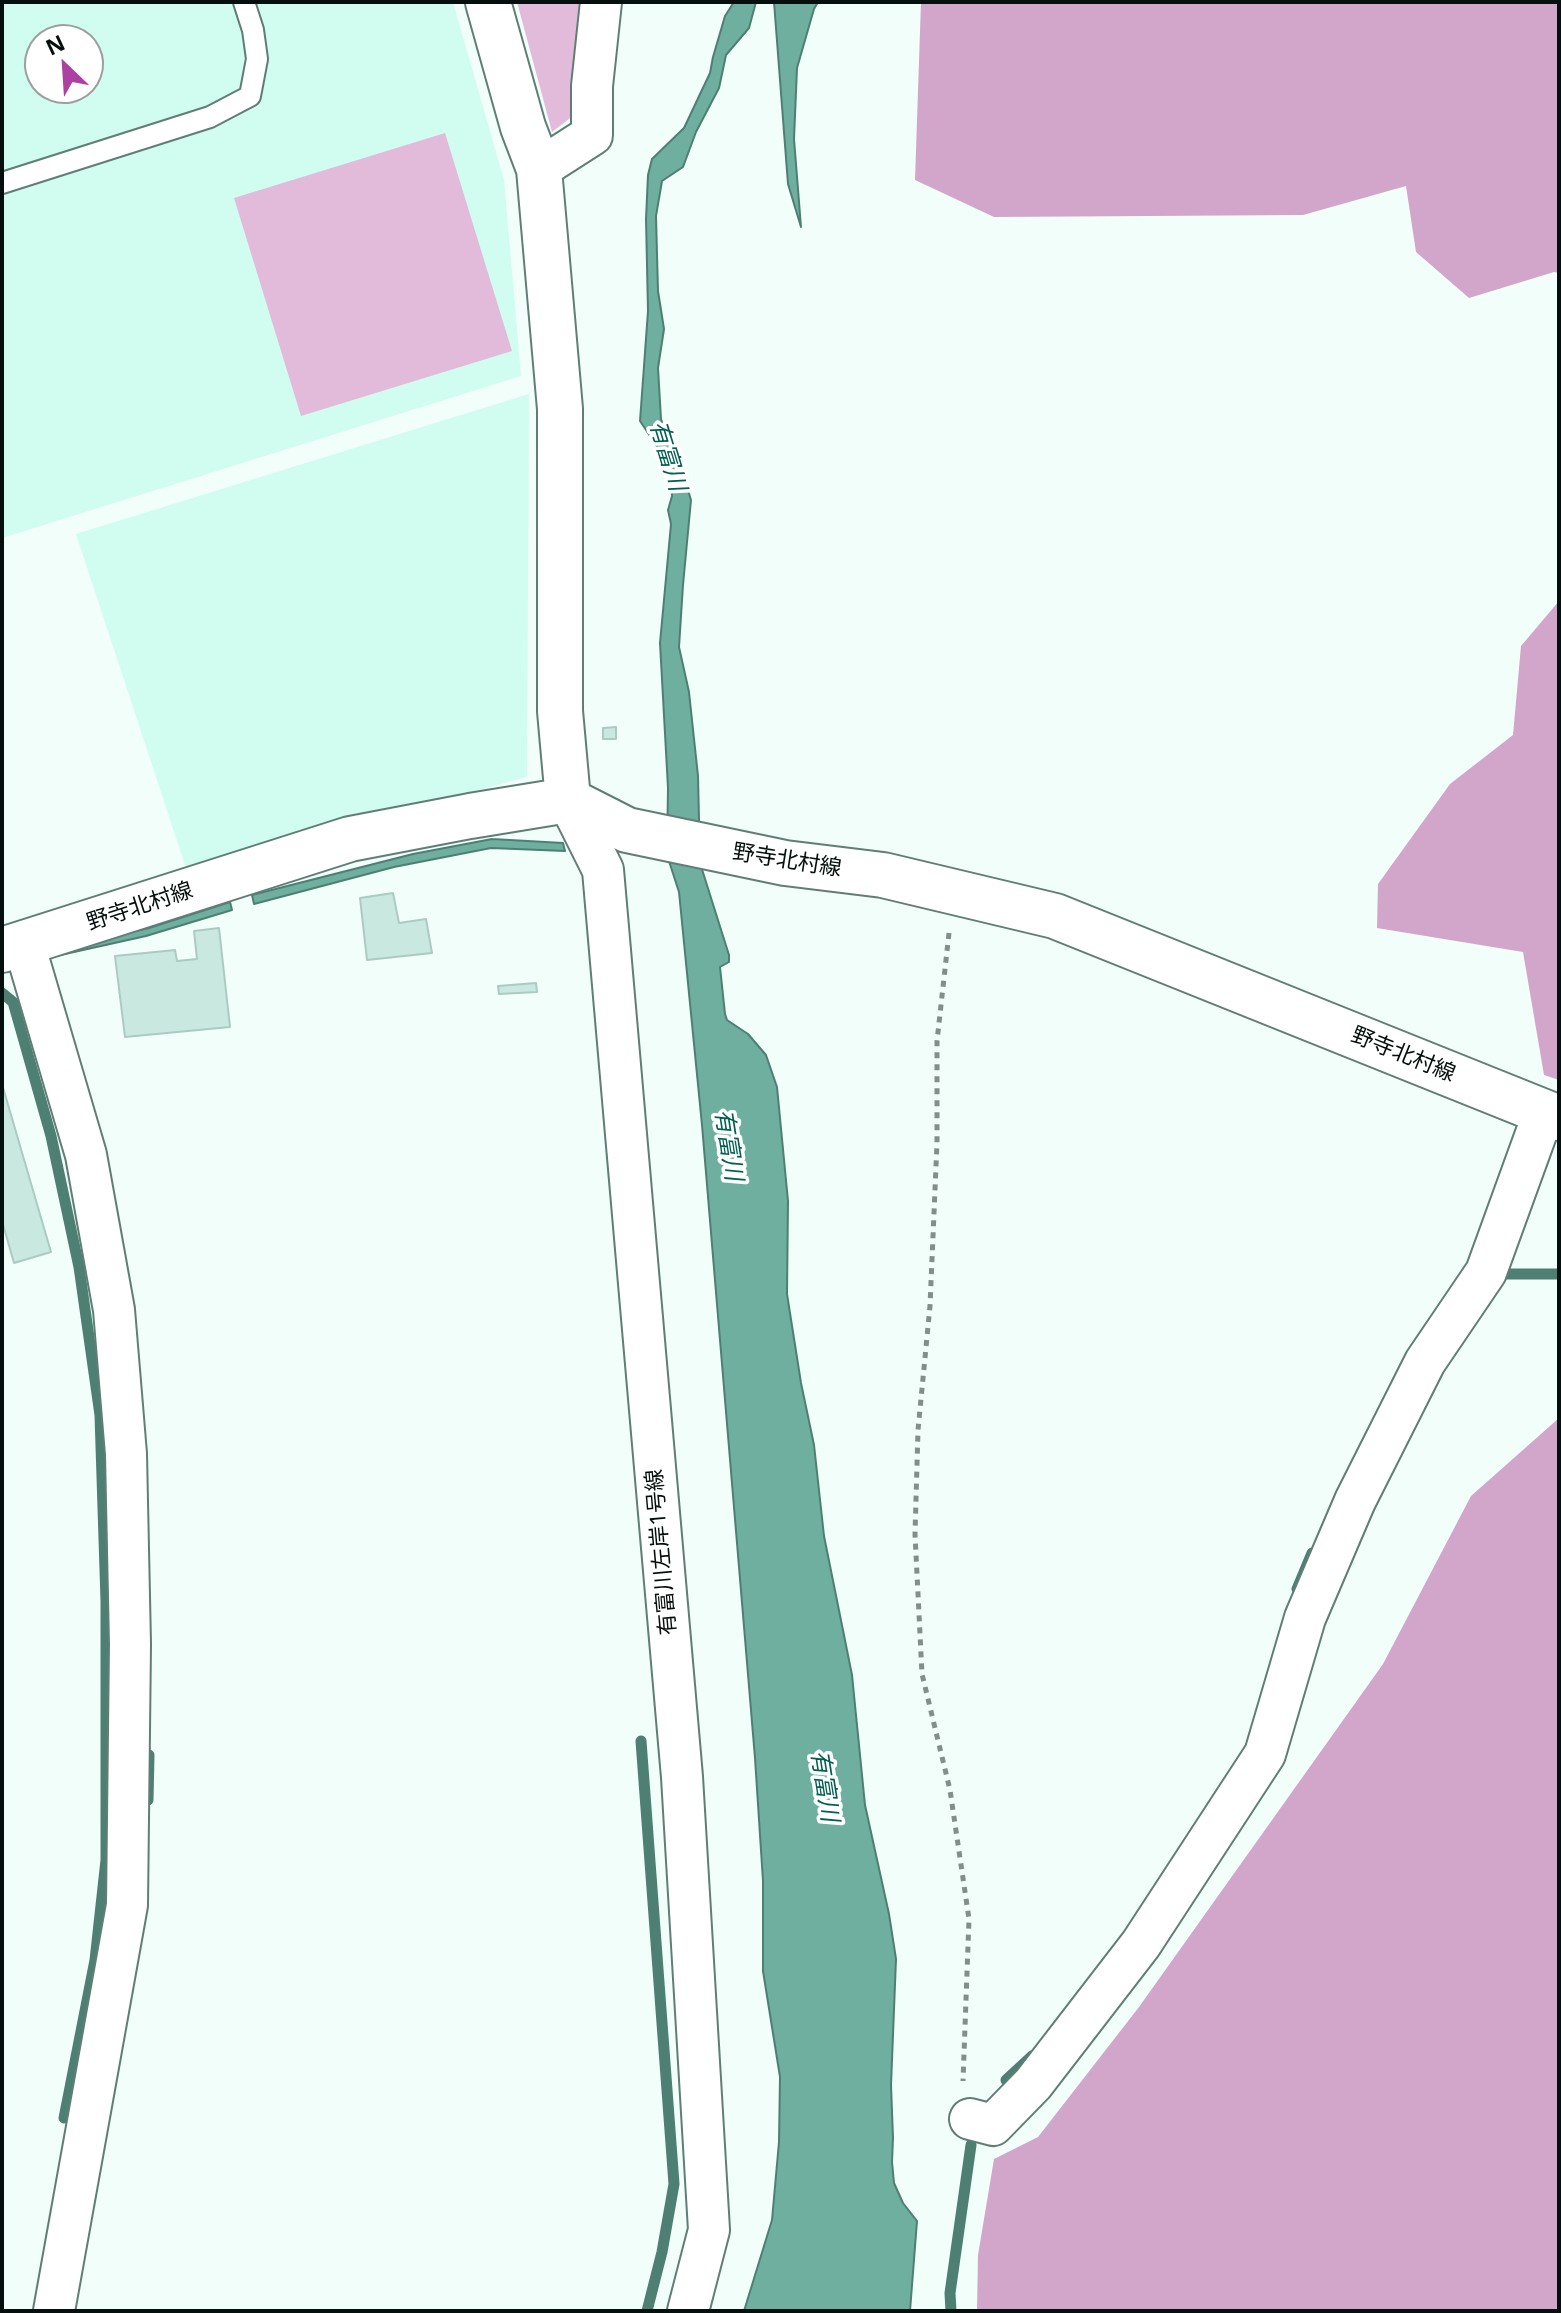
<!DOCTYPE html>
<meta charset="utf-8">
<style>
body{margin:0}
#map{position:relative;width:1561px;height:2313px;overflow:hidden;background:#f1fefa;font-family:"Noto Sans",sans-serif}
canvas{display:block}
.frame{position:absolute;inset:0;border:4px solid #050f0d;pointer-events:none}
.north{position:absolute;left:24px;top:24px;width:80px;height:80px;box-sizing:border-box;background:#fff;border:2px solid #9b9f9e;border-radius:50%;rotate:335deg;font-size:22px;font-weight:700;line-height:32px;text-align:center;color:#050f0d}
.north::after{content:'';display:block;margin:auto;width:28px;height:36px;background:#ad41a1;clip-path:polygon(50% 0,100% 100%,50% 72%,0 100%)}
</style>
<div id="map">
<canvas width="1561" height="2313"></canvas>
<div class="frame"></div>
<div class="north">N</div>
</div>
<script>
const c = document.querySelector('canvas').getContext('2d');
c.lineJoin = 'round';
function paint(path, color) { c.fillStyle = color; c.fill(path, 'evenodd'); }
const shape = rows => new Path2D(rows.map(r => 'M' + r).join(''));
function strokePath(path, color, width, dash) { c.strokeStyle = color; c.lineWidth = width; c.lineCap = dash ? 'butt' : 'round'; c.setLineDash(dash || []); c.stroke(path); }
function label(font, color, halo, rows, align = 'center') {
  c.font = font + ' "Noto Sans","Noto Sans JP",sans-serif'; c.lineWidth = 7; c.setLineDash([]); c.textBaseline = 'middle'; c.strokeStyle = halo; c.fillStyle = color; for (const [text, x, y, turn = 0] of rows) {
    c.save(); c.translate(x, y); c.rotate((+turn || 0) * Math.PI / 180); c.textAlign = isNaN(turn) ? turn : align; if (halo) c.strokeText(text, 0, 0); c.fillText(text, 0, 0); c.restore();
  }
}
const built = shape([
 [2,2,453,2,504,180,521,376,2,538],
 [40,40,88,40,88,88,40,88],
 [529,394,527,777,186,868,76,534]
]);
const green = shape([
 [517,2,596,2,578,112,552,132],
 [445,133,512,351,301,416,234,198]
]);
const forest = shape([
 [921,2,1559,2,1559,273,1554,272,1469,298,1416,252,1406,186,1303,215,994,217,915,180],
 [1559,601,1559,1080,1544,1075,1523,952,1377,928,1378,884,1450,784,1513,735,1521,646],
 [1559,1418,1559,2311,977,2311,978,2255,994,2159,1038,2137,1139,2007,1383,1664,1471,1496]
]);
const water = shape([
 [734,2,756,2,749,28,726,55,719,88,696,132,683,167,662,181,656,216,658,291,664,329,658,368,661,419,669,442,680,464,691,500,683,585,679,647,689,692,698,776,700,863,729,955,729,962,720,967,725,1014,727,1020,748,1034,766,1055,777,1087,788,1201,787,1294,801,1383,814,1445,824,1536,852,1675,865,1805,889,1914,896,1959,891,2085,893,2138,892,2162,894,2183,903,2203,917,2221,910,2311,744,2311,772,2220,779,2142,780,2077,763,1971,763,1881,755,1758,702,1125,679,892,667,855,668,788,660,643,671,524,668,510,672,496,671,476,664,457,640,421,648,311,646,219,648,175,652,159,684,128,710,73,713,57,725,16,734,2],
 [774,2,818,2,814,9,797,68,794,139,801,227,788,184,774,2],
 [492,839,563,843,565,851,491,848,394,867,254,904,252,895,413,854,492,839],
 [230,902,232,910,146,936,56,956,54,950,149,928,230,902]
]);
const stream = shape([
 [2,993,13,1002,51,1136,79,1267,100,1415,106,1601,106,1860,95,1960,64,2118],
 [1504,1274,1559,1274],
 [1297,1589,1312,1553],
 [641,1741,674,2184,662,2252,647,2311],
 [148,1800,149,1755],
 [1006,2080,1032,2056],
 [951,2311,950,2293,971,2145]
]);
const building = shape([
 [616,727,616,739,603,739,603,728,616,727],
 [393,893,399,923,426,919,432,953,367,960,360,898,393,893],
 [219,928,230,1027,125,1037,115,956,175,950,177,961,197,959,194,931,219,928],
 [536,983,537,992,499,994,498,986,536,983],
 [2,1084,51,1252,14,1263,2,1221,2,1084]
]);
const path = shape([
 [949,933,937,1041,937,1143,930,1306,918,1430,915,1534,922,1674,950,1790,969,1919,963,2081]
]);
const lane = shape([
 [2,183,210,117,250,96,257,59,253,30,244,2]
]);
const street = shape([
 [539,169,592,135,592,86,601,2],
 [568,800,603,870,682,1777,709,2230,688,2311],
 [24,944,86,1155,114,1310,126,1454,130,1644,127,1905,54,2311],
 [970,2119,993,2125,1033,2084,1141,1944,1265,1754,1305,1618,1355,1501,1425,1362,1486,1272,1544,1112]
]);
const secondary = shape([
 [488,2,523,127,539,169,560,409,560,711,568,800],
 [2,950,350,839,470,816,568,800,627,830,785,863,883,875,1055,916,1559,1118]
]);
const streetNames = [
 ["野寺北村線",787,861,9],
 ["野寺北村線",140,907,-18],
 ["野寺北村線",1403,1055,22],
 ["有富川左岸1号線",662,1552,-95]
];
const waterNames = [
 ["有富川",667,456,73],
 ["有富川",728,1145,81],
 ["有富川",824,1786,81]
];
paint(built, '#d1fcf0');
paint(green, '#e2bbdb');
paint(forest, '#d2a6ca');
paint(water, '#6eaf9f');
strokePath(water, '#4e7f73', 2);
strokePath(stream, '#4e7f73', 11);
paint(building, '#c9e9e0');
strokePath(building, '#abcbc2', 2);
strokePath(lane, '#607e76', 24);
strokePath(street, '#607e76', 44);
strokePath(secondary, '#607e76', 48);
strokePath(path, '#828e8b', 5, [6, 6]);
strokePath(lane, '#fff', 20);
strokePath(street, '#fff', 40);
strokePath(secondary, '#fff', 44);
label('22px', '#050f0d', '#fff', streetNames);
label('italic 24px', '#016051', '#fff', waterNames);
</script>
